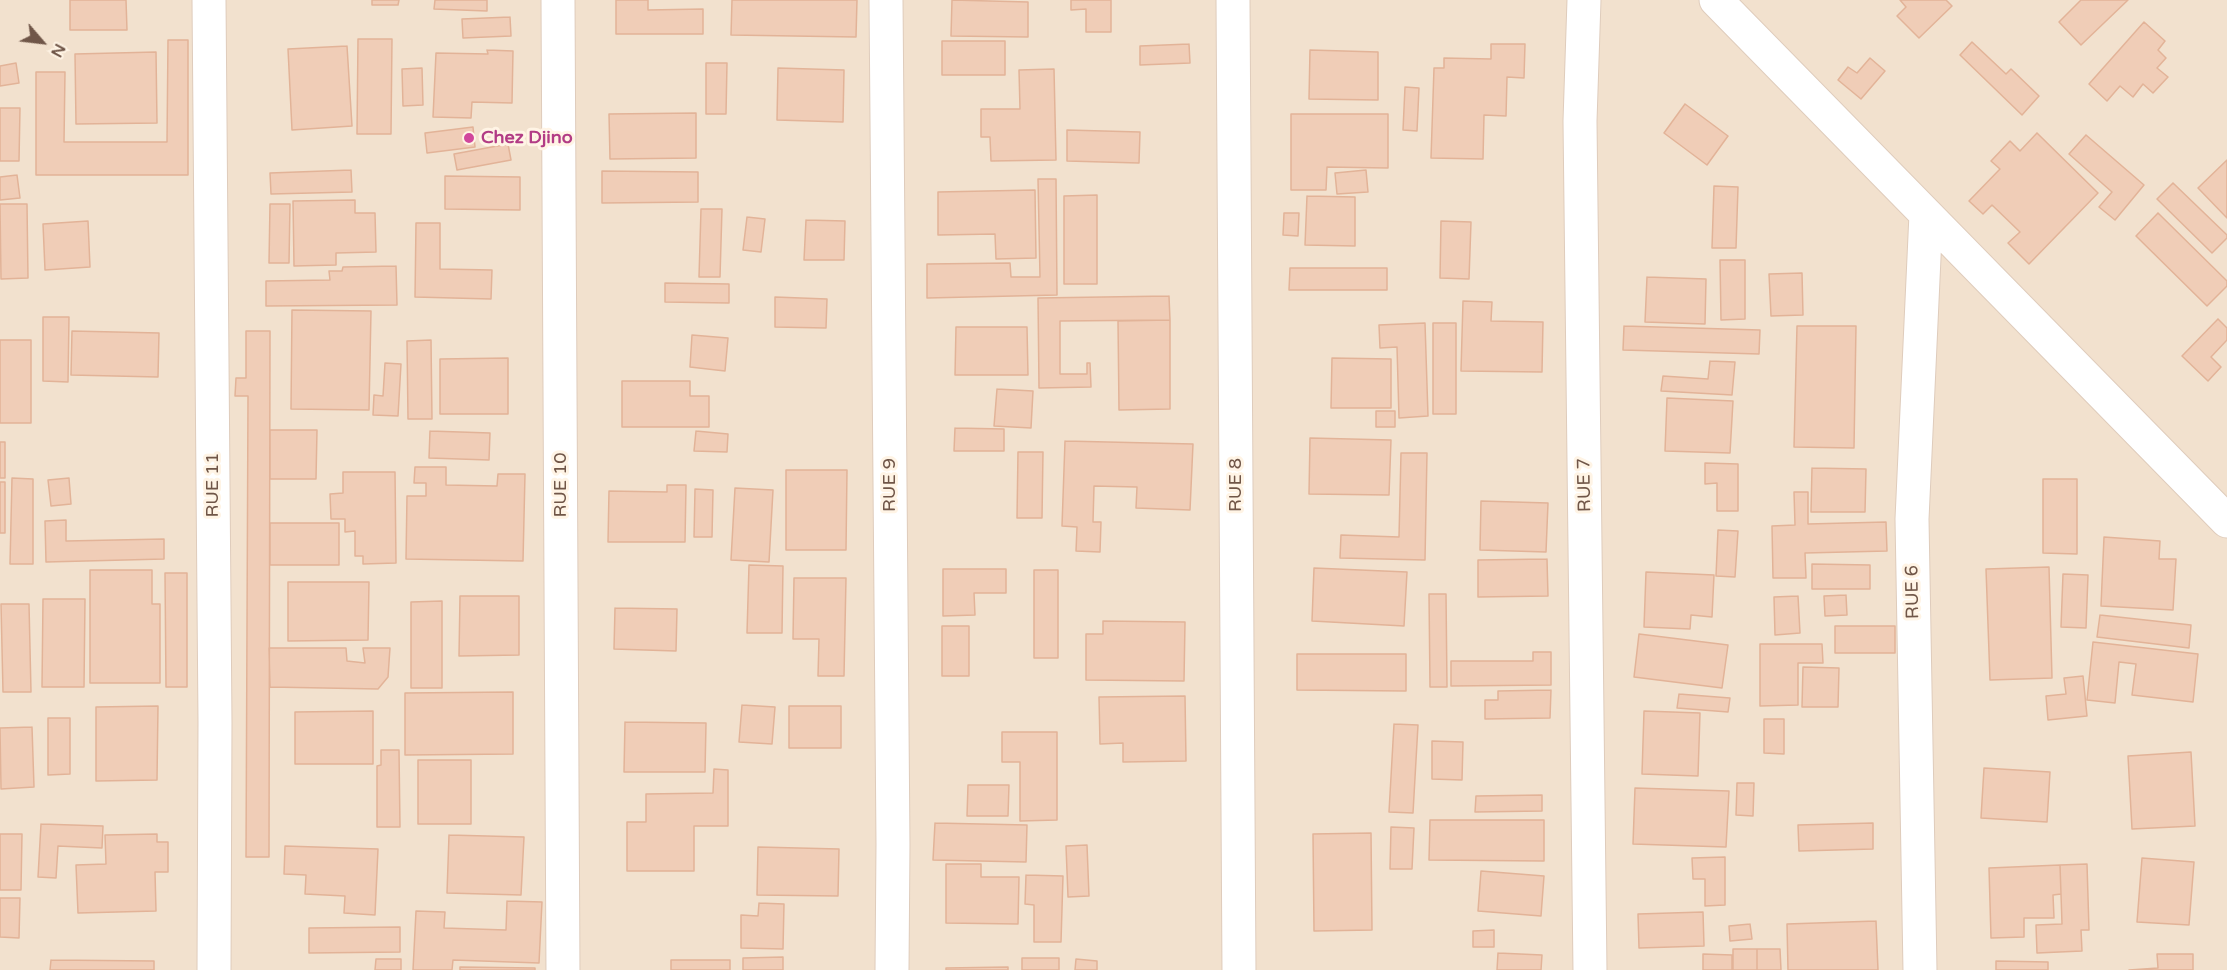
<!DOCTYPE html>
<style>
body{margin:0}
#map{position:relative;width:2227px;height:970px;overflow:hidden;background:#fbf0df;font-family:"Varela Round",sans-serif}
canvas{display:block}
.north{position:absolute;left:12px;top:12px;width:60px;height:60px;-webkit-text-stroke:4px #fff4e5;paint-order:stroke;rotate:118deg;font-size:16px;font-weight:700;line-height:24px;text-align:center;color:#705648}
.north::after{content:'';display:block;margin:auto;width:21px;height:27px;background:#705648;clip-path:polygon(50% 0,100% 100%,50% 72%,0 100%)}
</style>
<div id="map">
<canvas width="2227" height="970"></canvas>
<div class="north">N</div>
</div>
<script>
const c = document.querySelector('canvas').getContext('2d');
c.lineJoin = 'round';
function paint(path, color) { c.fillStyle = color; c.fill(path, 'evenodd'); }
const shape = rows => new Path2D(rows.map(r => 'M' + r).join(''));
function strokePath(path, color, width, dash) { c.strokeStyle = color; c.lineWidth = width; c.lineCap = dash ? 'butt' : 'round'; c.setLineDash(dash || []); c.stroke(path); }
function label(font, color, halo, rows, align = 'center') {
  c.font = font + ' "Varela Round",sans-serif'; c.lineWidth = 6; c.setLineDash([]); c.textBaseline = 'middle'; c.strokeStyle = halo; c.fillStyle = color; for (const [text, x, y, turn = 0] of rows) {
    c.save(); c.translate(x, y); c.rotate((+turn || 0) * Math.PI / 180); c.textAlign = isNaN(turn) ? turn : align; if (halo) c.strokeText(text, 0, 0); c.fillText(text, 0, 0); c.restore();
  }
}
const residential = shape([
 [0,0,2227,0,2227,970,0,970]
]);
const building = shape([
 [70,0,126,0,127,30,70,30,70,0],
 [372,0,399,0,398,5,372,5,372,0],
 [435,0,487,0,487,11,434,9,435,0],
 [616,0,648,0,648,10,703,9,703,34,616,34,616,0],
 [732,0,857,0,856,37,731,35,732,0],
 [952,0,1028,2,1028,37,951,36,952,0],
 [1071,0,1111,0,1111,32,1086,32,1086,9,1071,10,1071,0],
 [1900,0,1946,0,1952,6,1919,38,1897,16,1906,7,1900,0],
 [2081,0,2128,0,2081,45,2059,22,2081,0],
 [510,17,511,36,463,38,462,19,510,17],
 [2144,22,2165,41,2158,50,2166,58,2157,68,2168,77,2153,93,2143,84,2133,97,2120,86,2107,101,2089,84,2144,22],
 [358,39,392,39,391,134,357,134,358,39],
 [168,40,188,40,188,175,36,175,36,72,65,72,64,142,167,142,168,40],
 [942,41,1005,41,1005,75,942,75,942,41],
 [1972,42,2006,74,2011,69,2039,96,2022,115,1960,55,1972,42],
 [1189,44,1190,63,1140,65,1140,46,1189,44],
 [1491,44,1525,44,1524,78,1507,77,1506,116,1484,115,1483,159,1431,158,1434,68,1444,68,1444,58,1491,59,1491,44],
 [347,46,352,126,292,130,288,49,347,46],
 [487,50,513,51,512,103,472,102,471,118,433,117,436,53,488,54,487,50],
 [1310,50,1378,52,1378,100,1309,99,1310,50],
 [156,52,157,123,76,124,75,54,156,52],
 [1870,58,1885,71,1861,99,1838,80,1848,67,1857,73,1870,58],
 [16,63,19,83,0,86,0,66,16,63],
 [706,63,727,63,726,114,706,114,706,63],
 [422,68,423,105,403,106,402,69,422,68],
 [778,68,844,70,843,122,777,120,778,68],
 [1054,69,1056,160,991,161,990,137,981,137,981,109,1020,109,1019,70,1054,69],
 [1405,87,1419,88,1417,131,1403,130,1405,87],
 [1685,104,1728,136,1707,165,1664,133,1685,104],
 [0,108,20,108,19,161,0,161,0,108],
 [696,113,696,158,610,159,609,114,696,113],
 [1291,114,1388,114,1388,168,1327,167,1326,190,1291,190,1291,114],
 [473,127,475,147,427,153,425,133,473,127],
 [1067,130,1140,132,1139,163,1067,161,1067,130],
 [2037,133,2098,193,2029,264,2008,243,2020,232,1992,205,1983,214,1969,201,2000,169,1991,161,2010,141,2020,151,2037,133],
 [2086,135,2144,185,2115,220,2099,207,2112,192,2069,154,2086,135],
 [508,144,511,160,457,170,454,154,508,144],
 [2227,160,2227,218,2198,188,2227,160],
 [351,170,352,192,271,194,270,173,351,170],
 [1366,170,1368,192,1337,194,1335,173,1366,170],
 [602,171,698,172,698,202,602,203,602,171],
 [17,175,20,198,0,200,0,177,17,175],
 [445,176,520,177,520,210,445,209,445,176],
 [1038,179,1056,179,1057,295,927,298,927,264,1010,263,1011,277,1040,277,1038,179],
 [2173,183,2227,235,2227,238,2212,253,2157,199,2173,183],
 [1714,186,1738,187,1736,248,1712,248,1714,186],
 [1035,190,1036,258,996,259,995,234,938,235,938,192,1035,190],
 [1097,195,1097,284,1064,284,1064,196,1097,195],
 [1307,196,1355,197,1355,246,1305,245,1307,196],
 [355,200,355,213,375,213,376,252,336,253,336,265,294,266,293,201,355,200],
 [0,204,27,204,28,278,1,279,0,204],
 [270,204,290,204,289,263,269,263,270,204],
 [701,209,722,209,720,277,699,277,701,209],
 [1284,213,1299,213,1298,236,1283,235,1284,213],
 [2158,213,2227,281,2227,286,2207,306,2136,236,2158,213],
 [747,217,765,219,761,252,743,250,747,217],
 [806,220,845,221,844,260,804,260,806,220],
 [88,221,90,267,45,270,43,224,88,221],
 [1441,221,1471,222,1469,279,1440,278,1441,221],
 [416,223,440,223,440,269,492,270,491,299,415,297,416,223],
 [1720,260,1745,260,1745,319,1721,320,1720,260],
 [396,266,397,305,266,306,266,281,330,280,329,271,342,271,343,267,396,266],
 [1290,268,1387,268,1387,290,1289,290,1290,268],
 [1802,273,1803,315,1771,316,1769,274,1802,273],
 [1647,277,1706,279,1705,324,1645,322,1647,277],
 [665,283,729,284,729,303,665,302,665,283],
 [1169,296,1170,320,1060,321,1060,374,1087,374,1087,363,1090,363,1091,387,1039,388,1038,298,1169,296],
 [775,297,827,299,826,328,775,327,775,297],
 [1463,301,1492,302,1491,321,1543,322,1542,372,1461,371,1463,301],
 [292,310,371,311,369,410,291,409,292,310],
 [43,317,69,317,68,382,43,381,43,317],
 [2218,319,2227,328,2227,340,2211,357,2221,367,2208,381,2182,356,2218,319],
 [1170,320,1170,409,1119,410,1118,321,1170,320],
 [1425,323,1428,416,1399,418,1397,347,1380,348,1379,325,1425,323],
 [1433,323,1456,323,1456,414,1433,414,1433,323],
 [1624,326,1760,330,1759,354,1623,350,1624,326],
 [1797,326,1856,326,1854,448,1794,447,1797,326],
 [956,327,1027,327,1028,375,955,375,956,327],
 [72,331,159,333,158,377,71,375,72,331],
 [246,331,270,331,269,857,246,857,248,396,235,396,236,378,246,378,246,331],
 [692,335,728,338,725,371,690,367,692,335],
 [0,340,31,340,31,423,0,423,0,340],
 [431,340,432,419,408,419,407,341,431,340],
 [508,358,508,414,440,414,440,359,508,358],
 [1332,358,1391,359,1391,408,1331,408,1332,358],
 [1710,361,1735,362,1732,395,1661,391,1663,376,1708,379,1710,361],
 [385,363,401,364,398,416,373,415,374,395,383,396,385,363],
 [622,381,690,381,690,396,709,396,709,427,622,427,622,381],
 [997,389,1033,391,1031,428,994,426,997,389],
 [1667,398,1733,401,1730,453,1665,451,1667,398],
 [1376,411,1395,411,1395,427,1376,427,1376,411],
 [955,428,1004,429,1004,451,954,451,955,428],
 [270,430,317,430,316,479,270,479,270,430],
 [430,431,490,433,489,460,429,458,430,431],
 [696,431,728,434,727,452,694,451,696,431],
 [1310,438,1391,440,1389,495,1309,494,1310,438],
 [1065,441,1193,444,1190,510,1136,508,1137,487,1094,486,1093,522,1101,522,1100,552,1076,551,1077,527,1062,526,1065,441],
 [0,442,5,442,5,478,0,478,0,442],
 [1018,452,1043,452,1042,518,1017,518,1018,452],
 [1401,453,1427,453,1425,560,1340,558,1341,535,1399,537,1401,453],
 [1705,463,1738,464,1738,511,1717,511,1717,483,1705,484,1705,463],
 [415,467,446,467,446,485,497,486,498,474,525,474,523,561,406,559,407,496,426,496,426,483,414,483,415,467],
 [1812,468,1866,469,1865,512,1811,512,1812,468],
 [786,470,847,470,846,550,786,550,786,470],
 [343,472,395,472,396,563,363,564,363,556,355,556,355,531,345,532,345,519,331,519,330,494,343,493,343,472],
 [12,478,33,479,33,564,10,564,12,478],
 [69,478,71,504,51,506,48,480,69,478],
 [2043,479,2077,479,2077,554,2043,553,2043,479],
 [0,482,5,482,5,533,0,533,0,482],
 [667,485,686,485,685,542,608,542,609,491,667,492,667,485],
 [735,488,773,490,769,562,731,560,735,488],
 [695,489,713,490,712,537,694,537,695,489],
 [1794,492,1808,492,1808,524,1886,522,1887,551,1805,553,1806,578,1773,578,1772,526,1795,525,1794,492],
 [1481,501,1548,503,1546,552,1480,550,1481,501],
 [66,520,66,541,164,539,164,559,46,562,45,521,66,520],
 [270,523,339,523,339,565,270,565,270,523],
 [1718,530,1738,531,1735,577,1716,576,1718,530],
 [2104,537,2160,541,2159,559,2176,559,2173,610,2101,606,2104,537],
 [1547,559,1548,596,1478,597,1478,560,1547,559],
 [1812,564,1870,565,1870,589,1812,589,1812,564],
 [749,565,783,566,782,633,747,633,749,565],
 [2049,567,2052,678,1990,680,1986,569,2049,567],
 [1314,568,1407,572,1404,626,1312,621,1314,568],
 [943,569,1006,569,1006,593,974,593,975,615,943,616,943,569],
 [90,570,152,570,152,604,160,604,160,683,90,683,90,570],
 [1034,570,1058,570,1058,658,1034,658,1034,570],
 [1646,572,1714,575,1712,617,1691,615,1690,629,1644,627,1646,572],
 [165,573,187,573,187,687,166,687,165,573],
 [2063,574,2088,575,2086,628,2061,627,2063,574],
 [794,578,846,578,844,676,818,676,819,639,793,639,794,578],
 [288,582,369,582,368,640,288,641,288,582],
 [1429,594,1446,594,1447,687,1430,687,1429,594],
 [1846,595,1847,615,1825,616,1824,596,1846,595],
 [460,596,519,596,519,655,459,656,460,596],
 [1798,596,1800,633,1775,635,1774,597,1798,596],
 [43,599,85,599,84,687,42,687,43,599],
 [442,601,442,688,411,688,411,602,442,601],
 [1,604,29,604,31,692,3,692,1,604],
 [615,608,677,609,676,651,614,649,615,608],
 [2100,615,2191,625,2189,648,2097,637,2100,615],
 [1103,621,1185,622,1184,681,1086,680,1086,634,1103,634,1103,621],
 [942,626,969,626,969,676,942,676,942,626],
 [1835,626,1895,626,1895,653,1835,653,1835,626],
 [1639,634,1728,645,1722,688,1634,677,1639,634],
 [2093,642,2198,654,2193,702,2132,695,2136,664,2119,662,2115,703,2087,700,2093,642],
 [1760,644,1822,644,1823,663,1798,663,1798,705,1760,706,1760,644],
 [269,648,346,648,347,661,365,663,363,648,390,648,388,677,378,689,270,687,269,648],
 [1533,652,1551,652,1551,685,1451,686,1451,661,1533,661,1533,652],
 [1297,654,1406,654,1406,691,1297,690,1297,654],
 [1803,667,1839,668,1838,707,1802,707,1803,667],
 [2083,676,2087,716,2048,720,2046,696,2066,694,2064,678,2083,676],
 [1551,690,1550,718,1485,719,1485,700,1498,700,1498,691,1551,690],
 [513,692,513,754,405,755,405,693,513,692],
 [1679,694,1730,698,1728,712,1677,708,1679,694],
 [1185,696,1186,761,1123,762,1123,743,1100,744,1099,697,1185,696],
 [742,705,775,707,772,744,739,742,742,705],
 [158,706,157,780,96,781,96,707,158,706],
 [789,706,841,706,841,748,789,748,789,706],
 [373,711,373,764,295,764,295,712,373,711],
 [1644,711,1700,713,1698,776,1642,774,1644,711],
 [48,718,70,718,70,774,48,775,48,718],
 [1764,719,1784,719,1784,754,1764,753,1764,719],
 [625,722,706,723,705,772,624,772,625,722],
 [1394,724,1418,725,1413,813,1389,812,1394,724],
 [32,727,34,787,1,789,0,728,32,727],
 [1002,732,1057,732,1057,820,1020,821,1020,762,1002,762,1002,732],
 [1432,741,1463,742,1462,780,1432,779,1432,741],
 [381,750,399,750,400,827,377,827,377,766,381,765,381,750],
 [2191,752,2195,826,2132,829,2128,756,2191,752],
 [418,760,471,760,471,824,418,824,418,760],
 [1984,768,2050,772,2047,822,1981,818,1984,768],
 [714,769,728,770,728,826,694,826,694,871,627,871,627,822,646,822,646,794,713,793,714,769],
 [1737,783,1754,783,1753,816,1736,815,1737,783],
 [968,785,1009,785,1008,816,967,816,968,785],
 [1635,788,1729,791,1726,847,1633,844,1635,788],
 [1542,795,1542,811,1475,812,1476,796,1542,795],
 [1430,820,1544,820,1544,861,1429,860,1430,820],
 [935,823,1027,825,1026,862,933,860,935,823],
 [1873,823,1873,849,1799,851,1798,825,1873,823],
 [41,824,103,826,102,848,58,846,56,878,38,877,41,824],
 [1391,827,1414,828,1412,869,1390,869,1391,827],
 [1371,833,1372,930,1314,931,1313,834,1371,833],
 [0,834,22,834,21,890,0,890,0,834],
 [157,834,157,842,168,842,168,872,155,872,156,911,78,913,76,865,106,864,105,835,157,834],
 [449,835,524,837,521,895,447,893,449,835],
 [1087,845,1089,896,1068,897,1066,846,1087,845],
 [285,846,378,849,375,915,344,913,345,896,305,894,306,875,284,874,285,846],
 [758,847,839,849,838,896,757,895,758,847],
 [1725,857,1725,905,1705,906,1705,879,1693,879,1692,858,1725,857],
 [2142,858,2194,862,2189,925,2137,922,2142,858],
 [946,864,981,864,981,877,1019,877,1018,924,946,923,946,864],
 [2087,864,2089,930,2081,930,2082,951,2037,953,2036,925,2062,924,2060,865,2087,864],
 [2060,865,2061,894,2053,895,2054,918,2024,918,2024,937,1991,938,1989,868,2060,865],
 [1481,871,1544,876,1541,916,1478,911,1481,871],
 [1026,875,1063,876,1061,942,1034,942,1034,905,1025,904,1026,875],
 [0,898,20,898,19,938,0,937,0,898],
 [507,901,542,902,539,963,453,960,452,970,413,970,416,911,445,912,444,928,506,930,507,901],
 [759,903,784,904,783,949,741,948,741,915,758,916,759,903],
 [1703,912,1704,946,1639,948,1638,914,1703,912],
 [1876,921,1878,970,1788,970,1787,924,1876,921],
 [1750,924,1752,939,1730,941,1729,926,1750,924],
 [400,927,400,952,309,953,309,928,400,927],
 [1494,930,1494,947,1473,947,1473,931,1494,930],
 [1733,949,1757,949,1757,970,1733,970,1733,949],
 [1757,949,1780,949,1781,970,1757,970,1757,949],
 [1498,953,1542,955,1541,970,1497,970,1498,953],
 [1703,954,1732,955,1732,970,1703,970,1703,954],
 [2157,954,2193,954,2193,970,2129,970,2158,968,2157,954],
 [783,957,783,970,743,970,743,958,783,957],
 [1022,958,1059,958,1059,970,1022,970,1022,958],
 [376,959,401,959,401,970,375,970,376,959],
 [1076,959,1097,961,1097,970,1075,970,1076,959],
 [51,960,154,961,154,970,50,970,51,960],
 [671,960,730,960,730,970,671,970,671,960],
 [1996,961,2048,962,2048,970,1996,970,1996,961],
 [460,967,535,968,535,970,460,970,460,967],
 [1008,967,1008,970,946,970,946,968,1008,967]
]);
const minor = shape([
 [209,0,215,722,214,970],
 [558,0,563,970],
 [886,0,893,844,892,970],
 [1233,0,1239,970],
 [1584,0,1580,121,1590,970],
 [1716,0,2227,521],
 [1920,970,1912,519,1926,214]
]);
const markers = [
 [469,138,6,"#d1479c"]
];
const hotelNames = [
 ["Chez Djino",481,138]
];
const streetNames = [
 ["RUE 11",213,485,-90],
 ["RUE 10",561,485,-90],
 ["RUE 9",890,485,-90],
 ["RUE 8",1236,485,-90],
 ["RUE 7",1585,485,-91],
 ["RUE 6",1913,592,-91]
];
paint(residential, '#f2e1ce');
paint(building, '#f0cdb7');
strokePath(building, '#e2b398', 1.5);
strokePath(minor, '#dfccbc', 35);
strokePath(minor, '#fff', 33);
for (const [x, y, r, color] of markers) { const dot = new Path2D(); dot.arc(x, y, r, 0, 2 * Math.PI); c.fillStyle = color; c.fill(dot); strokePath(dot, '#fff4e5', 2); }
label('bold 18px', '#b23c85', '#fff4e5', hotelNames, 'left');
label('18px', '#705648', '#fff4e5', streetNames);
</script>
